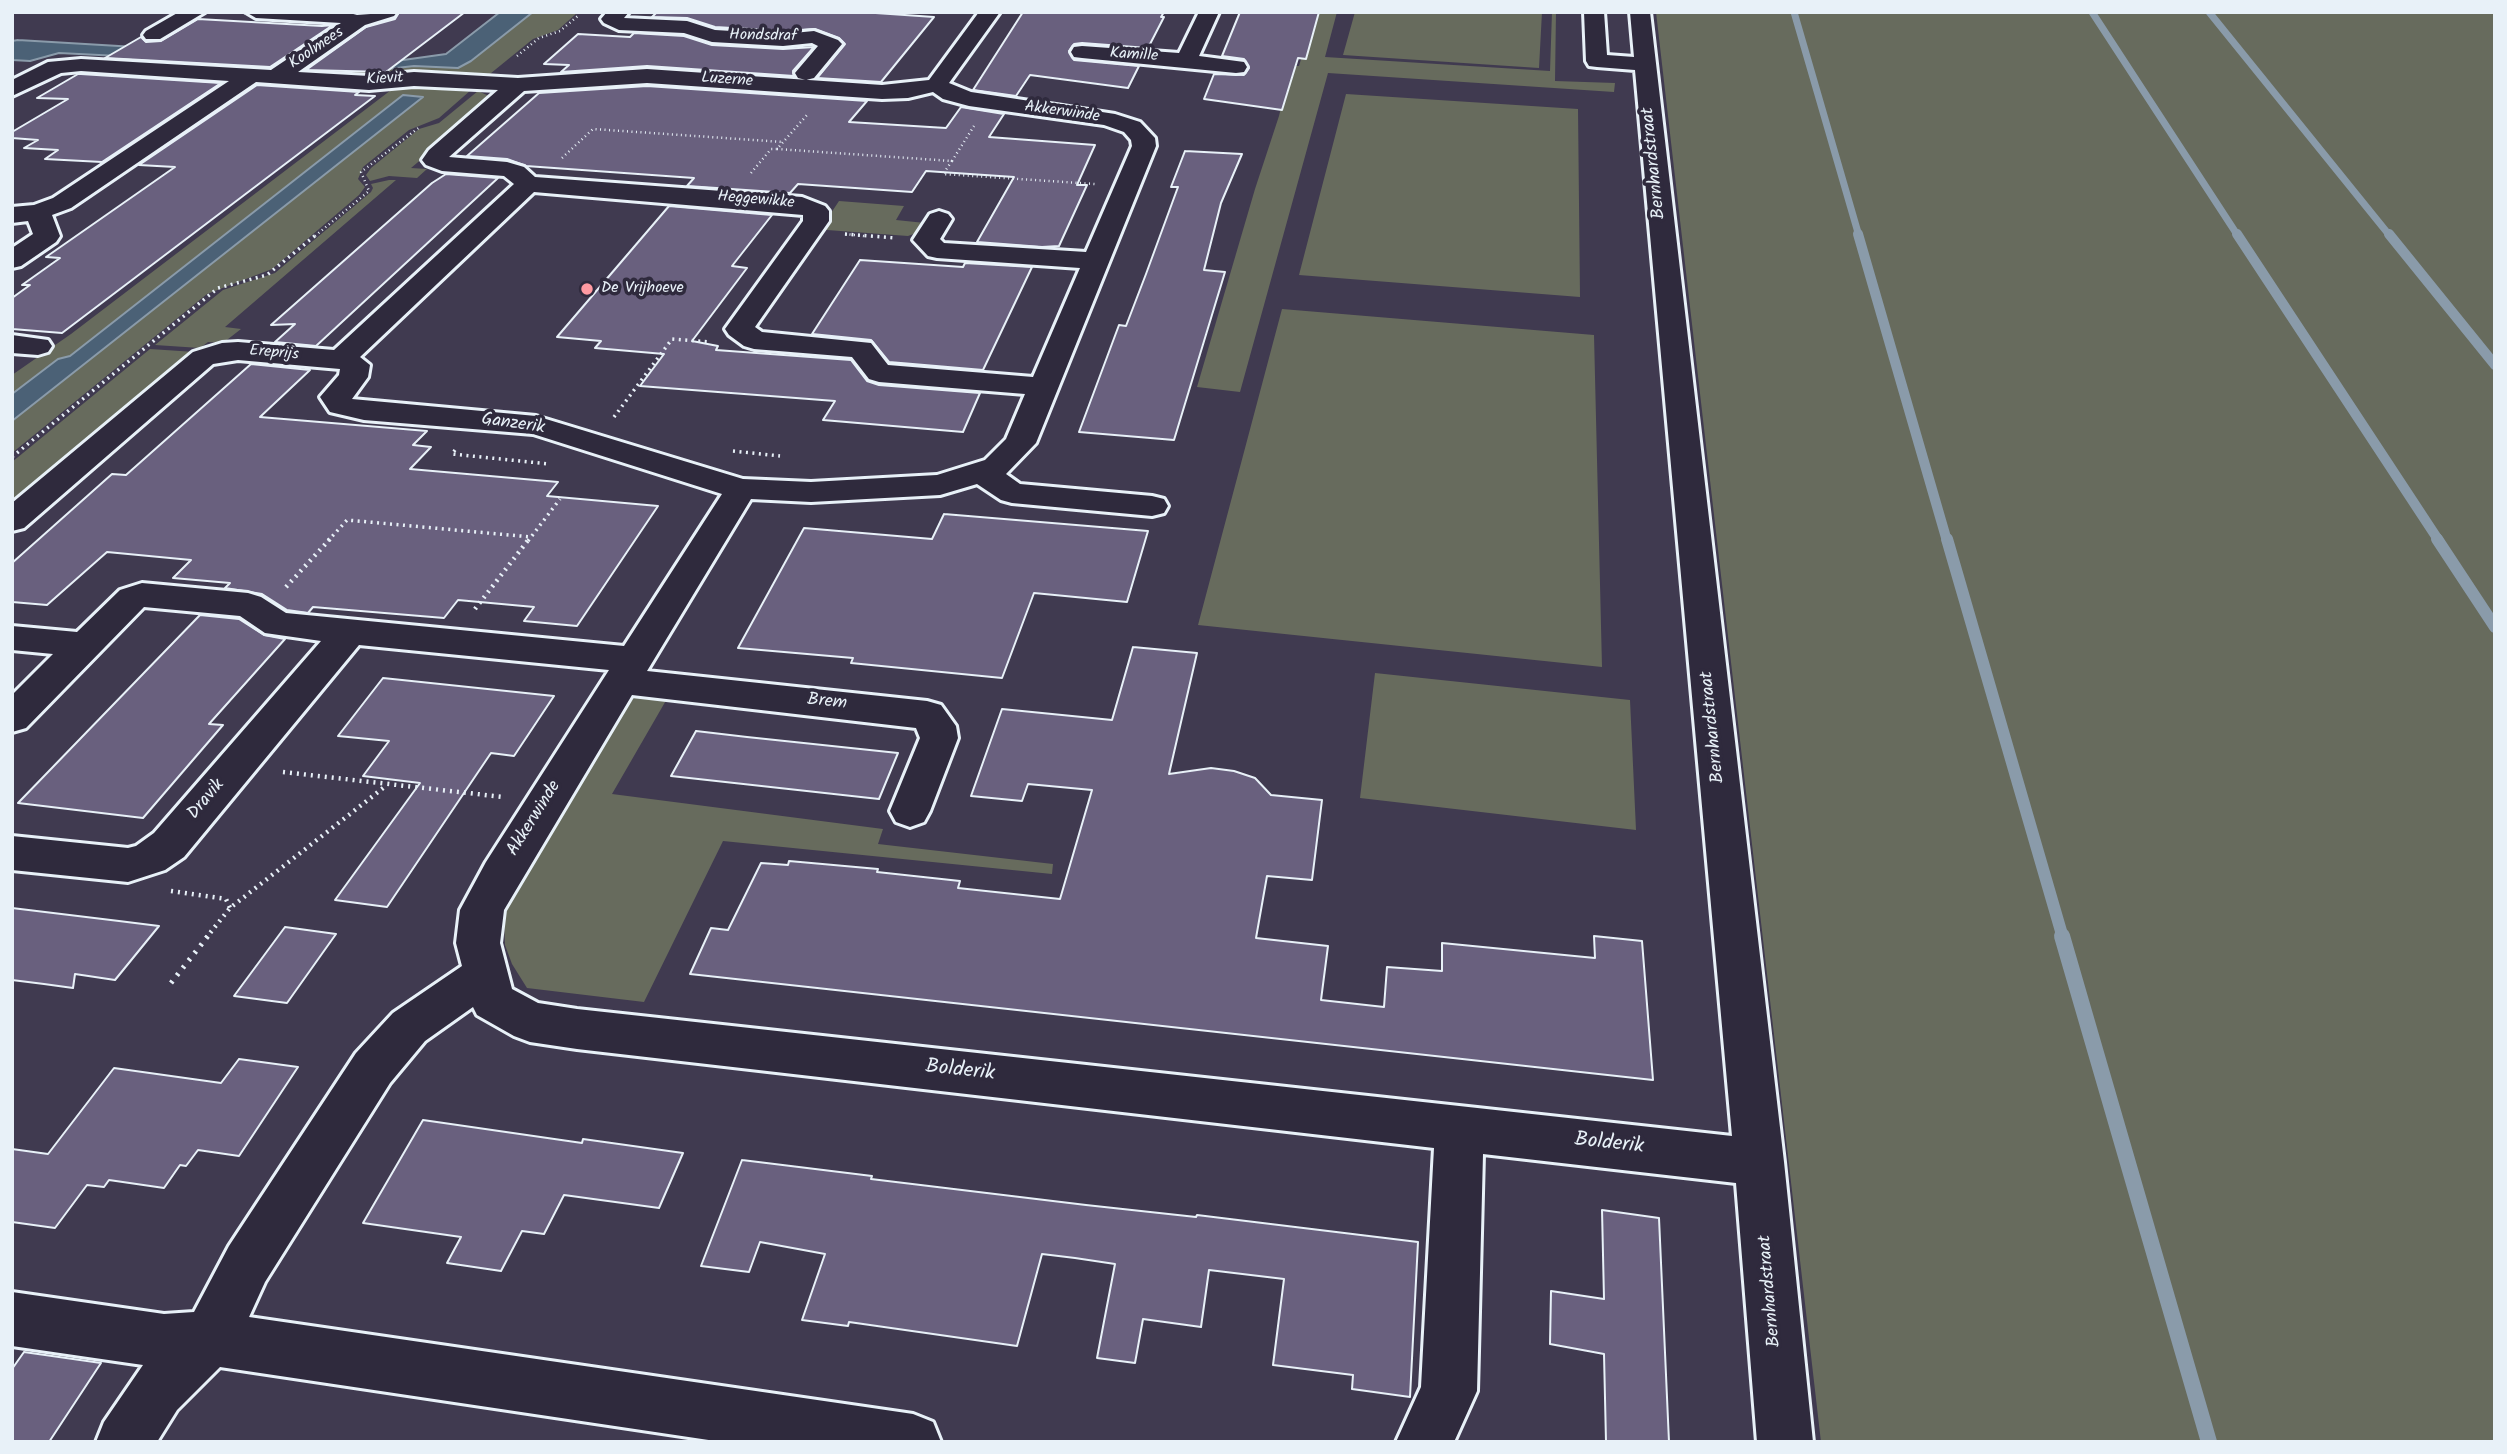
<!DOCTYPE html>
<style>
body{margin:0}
#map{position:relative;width:2507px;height:1454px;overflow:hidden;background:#403a50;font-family:Kalam,sans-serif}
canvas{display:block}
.frame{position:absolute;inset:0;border:14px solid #e8f1f8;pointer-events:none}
</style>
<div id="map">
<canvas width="2507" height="1454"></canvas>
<div class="frame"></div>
</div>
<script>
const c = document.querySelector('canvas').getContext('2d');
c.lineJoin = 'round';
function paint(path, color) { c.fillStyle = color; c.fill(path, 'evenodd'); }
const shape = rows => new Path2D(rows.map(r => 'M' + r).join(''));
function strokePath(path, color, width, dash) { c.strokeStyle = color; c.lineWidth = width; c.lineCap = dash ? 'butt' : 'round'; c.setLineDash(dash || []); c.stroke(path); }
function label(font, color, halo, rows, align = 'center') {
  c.font = font + ' Kalam,sans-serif'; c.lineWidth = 7; c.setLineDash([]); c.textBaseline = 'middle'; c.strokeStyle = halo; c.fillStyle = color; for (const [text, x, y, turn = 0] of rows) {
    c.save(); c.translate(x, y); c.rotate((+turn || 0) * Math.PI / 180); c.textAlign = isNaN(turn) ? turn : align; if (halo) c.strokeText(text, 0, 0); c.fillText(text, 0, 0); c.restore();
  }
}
const green = shape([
 [533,12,578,12,558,30,533,39,485,78,372,78,313,75,317,72,308,68,310,64,319,58,338,59,379,70,414,66,458,68,471,61],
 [1315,12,1337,12,1325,57,1550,71,1552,12,1556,12,1555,81,1615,83,1614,92,1328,73,1240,392,1197,387,1255,189,1279,116,1285,91,1277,66,1299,66],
 [1355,12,1542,12,1539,68,1343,55],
 [1656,12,2495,12,2495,1442,1821,1442],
 [405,86,471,90,439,118,409,130,363,167,358,179,365,187,359,195,272,269,207,294,12,453,12,421,70,357,58,359,12,394,12,375,71,334,395,87],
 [478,91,489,96,487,98,493,99,411,168,427,169,417,178,389,176,370,181,366,175,371,168,419,129,439,123],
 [1346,94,1578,109,1580,297,1299,275],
 [389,180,396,180,225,327,241,329,223,343,208,342,200,348,155,345,223,290,275,273,371,192,373,188,371,184],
 [839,201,904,206,896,220,925,223,919,232,908,236,827,230,823,225],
 [1282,309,1594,335,1602,667,1198,625],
 [150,349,195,352,12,508,12,462],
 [1375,673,1630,700,1636,830,1360,798],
 [631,694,668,697,612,794,883,829,878,844,1053,864,1052,874,723,841,644,1002,527,988,512,964,505,945,504,921,508,901]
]);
const water = shape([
 [500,12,533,12,471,61,458,68,414,66,379,70,396,61,446,54,500,12],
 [18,40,270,55,259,63,59,53,30,61,12,60,12,41,18,40],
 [403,95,423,97,12,421,12,394,58,359,70,356,403,95]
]);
const streamFar3 = shape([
 [1794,12,1859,236],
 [2092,12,2238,236],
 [2209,12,2390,236]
]);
const streamFar2 = shape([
 [1858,234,1947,541],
 [2237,234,2439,541],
 [2389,234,2495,365]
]);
const streamFar1 = shape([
 [1947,539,2063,938],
 [2437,539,2495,627]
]);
const stream = shape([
 [2062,936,2209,1442]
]);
const building = shape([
 [399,12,465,12,386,72,306,70,366,27,395,19,399,12],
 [657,12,861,12,934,17,881,82,817,78,845,44,839,38,815,29,783,31,715,27,687,18,652,17,657,12],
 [1023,12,1164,12,1161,17,1164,17,1148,48,1082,43,1074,44,1069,51,1074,60,1139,66,1128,88,1030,75,1016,96,973,90,1023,12],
 [1240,12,1319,12,1306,59,1298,58,1282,110,1204,99,1214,74,1244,75,1249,68,1244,59,1222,56,1240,12],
 [198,19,322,26,333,25,270,67,105,58,141,37,146,42,161,41,198,19],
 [634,33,684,36,712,45,783,49,814,47,793,71,794,76,647,66,561,72,569,65,544,64,578,34,630,37,634,33],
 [78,74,81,74,221,83,102,162,45,159,58,150,24,148,38,140,12,138,12,132,68,99,37,98,78,74],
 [257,85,359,92,355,95,375,96,62,333,12,329,12,298,30,285,22,285,60,258,46,257,175,167,139,165,257,85],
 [647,86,867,101,849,122,946,128,961,107,1004,114,989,137,1095,145,1077,185,1087,185,1059,246,1042,247,977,242,1014,177,926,171,912,192,798,184,790,193,687,186,694,178,526,166,507,159,467,156,539,93,647,86],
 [1185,151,1242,154,1221,203,1204,270,1225,272,1174,440,1079,432,1119,325,1126,326,1146,274,1178,187,1171,187,1185,151],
 [446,174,498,178,316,346,275,342,295,324,271,325,432,183,446,174],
 [669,206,772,215,732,266,747,268,692,341,718,346,716,350,851,360,867,381,879,385,980,393,963,432,823,420,835,401,640,386,664,354,595,348,601,341,557,337,669,206],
 [860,260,963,267,965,263,1032,267,983,370,889,362,871,340,812,334,860,260],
 [251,364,310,370,260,417,427,431,413,445,431,447,410,469,558,482,547,496,658,506,577,626,524,621,534,607,458,600,444,618,313,607,308,613,287,610,262,594,225,588,230,583,173,578,191,560,107,552,47,605,12,602,12,563,112,474,126,475,251,364],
 [944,514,1148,531,1127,602,1034,593,1002,678,851,663,853,658,738,648,804,528,932,539,944,514],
 [200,615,239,619,264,635,285,639,209,724,223,725,143,818,18,803,200,615],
 [1133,647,1197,653,1169,774,1211,768,1234,771,1255,778,1271,795,1322,800,1312,880,1267,876,1256,938,1328,946,1321,1000,1384,1007,1387,967,1442,971,1442,943,1595,958,1594,936,1642,941,1653,1080,690,974,711,928,728,930,761,863,788,865,789,861,878,869,877,872,960,881,958,888,1060,899,1092,790,1028,784,1022,801,971,796,1002,709,1112,720,1133,647],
 [383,678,554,696,514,756,491,753,387,907,335,900,420,783,363,776,389,741,338,736,383,678],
 [696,731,747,737,898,753,879,799,671,776,696,731],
 [12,908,119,921,159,926,115,980,75,974,73,988,44,984,12,980,12,908],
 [285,927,336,934,287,1003,234,996,285,927],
 [239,1059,298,1067,239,1156,198,1150,186,1166,180,1165,164,1188,109,1180,104,1187,87,1185,55,1228,12,1222,12,1149,48,1154,114,1068,221,1083,239,1059],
 [423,1120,582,1143,583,1139,683,1153,659,1208,564,1195,544,1234,522,1231,501,1271,447,1263,461,1237,363,1223,423,1120],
 [742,1160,872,1176,871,1179,1086,1205,1196,1217,1197,1215,1418,1242,1410,1397,1352,1389,1353,1375,1273,1365,1284,1279,1209,1270,1201,1327,1143,1319,1135,1363,1097,1358,1115,1264,1075,1258,1042,1254,1017,1346,849,1322,848,1326,802,1320,825,1254,760,1242,749,1272,701,1266,742,1160],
 [1602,1210,1659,1218,1669,1442,1606,1442,1604,1354,1550,1344,1551,1291,1604,1299,1602,1210],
 [24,1352,101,1363,49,1442,12,1442,12,1369,24,1352]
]);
const pathFar3 = shape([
 [517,56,539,38,560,31,579,15],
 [777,149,952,161,943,174,1095,184],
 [562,158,593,129,783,142],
 [952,161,974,126],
 [751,173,771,149,777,149,807,115],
 [845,234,864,236],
 [315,236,369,191,361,172,421,126]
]);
const pathFar2 = shape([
 [845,234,895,238],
 [614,417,672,339,710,342],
 [455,450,452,454,549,464],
 [733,451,780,456],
 [12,457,218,288,267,275,317,234],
 [328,541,347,520,531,537],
 [528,541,560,499]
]);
const pathFar1 = shape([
 [286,587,330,539],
 [475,609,529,539],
 [283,772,503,797],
 [171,891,226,899,230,908],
 [206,938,230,908,387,785]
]);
const path = shape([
 [171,983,208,936]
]);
const minor = shape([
 [179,12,205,12,160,39,146,39,143,35,146,31,179,12],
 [246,12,346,12,357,15,397,12,394,16,365,25,298,72,369,76,414,72,518,78,647,69,882,85,929,80,979,12,1000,12,949,83,971,92,1115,114,1140,122,1155,138,1156,146,1036,443,1006,474,1020,484,1152,496,1164,499,1168,506,1164,513,1152,516,1012,503,1001,500,977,484,940,495,811,502,751,499,647,671,927,701,941,705,956,726,958,738,930,811,924,822,910,827,896,822,890,811,920,738,916,728,632,695,504,910,500,943,512,989,538,1003,577,1009,1732,1136,1635,70,1597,67,1589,66,1586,61,1584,12,1604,12,1607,55,1634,57,1630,12,1650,12,1784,1162,1813,1442,1757,1442,1736,1183,1483,1154,1477,1391,1454,1442,1396,1442,1421,1387,1434,1148,577,1049,530,1042,514,1036,477,1015,473,1007,425,1041,390,1083,265,1282,249,1317,913,1414,933,1422,941,1442,722,1442,220,1367,177,1410,157,1442,96,1442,104,1422,143,1365,12,1346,12,1292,164,1314,194,1312,229,1246,356,1053,393,1013,462,966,456,943,460,910,486,862,609,670,359,645,184,857,165,870,128,882,12,870,12,836,128,848,136,846,154,833,321,641,265,633,240,616,144,607,26,728,12,732,12,695,53,654,12,650,12,626,77,632,120,590,142,583,248,593,261,597,286,613,624,646,722,494,533,434,364,420,330,412,320,397,339,375,340,369,238,360,213,364,24,528,12,531,12,503,193,352,222,343,238,342,334,350,514,184,504,176,442,171,426,165,422,160,429,150,498,90,414,86,369,90,256,82,71,208,52,215,60,236,56,242,21,266,12,268,12,248,33,234,28,221,12,223,12,207,34,205,53,198,229,81,81,71,61,73,12,96,12,80,48,62,81,59,271,70,341,23,256,18,246,12],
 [647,83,882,99,908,98,933,92,943,99,969,106,1104,125,1124,132,1131,140,1132,146,1086,252,944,243,940,239,952,219,948,214,939,211,930,214,913,240,928,256,937,258,1080,268,1033,377,888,365,871,343,762,332,755,327,829,221,829,211,825,206,802,197,535,177,524,167,507,162,449,157,524,91,647,83],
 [534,192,803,215,803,221,725,329,729,335,744,346,754,349,852,357,869,379,879,382,1025,394,1006,439,985,460,937,475,811,482,743,479,536,416,352,399,368,377,370,365,360,357,534,192],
 [607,12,629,12,624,18,687,21,715,30,783,34,814,31,838,40,842,44,814,78,806,80,798,78,795,73,818,46,812,43,783,46,712,42,684,33,619,30,604,23,601,19,607,12],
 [1199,12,1219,12,1199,56,1244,62,1247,67,1244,72,1236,73,1082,58,1074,57,1071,52,1074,47,1082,46,1179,53,1199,12],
 [12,335,48,340,52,346,48,352,38,355,12,353,12,335]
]);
const markers = [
 [587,289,7,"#ff9aa2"]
];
const farStreetnames = [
 ["Hondsdraf",763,37,1],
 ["Koolmees",317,49,-34],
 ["Kamille",1134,56,4],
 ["Kievit",385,80,-3],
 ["Luzerne",727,81,4],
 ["Akkerwinde",1062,113,8],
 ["Heggewikke",756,201,5],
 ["Ereprijs",274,354,5]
];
const farPoinames = [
 ["De Vrijhoeve",601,289]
];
const streetNames = [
 ["Bernhardstraat",1655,163,-96],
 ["Ganzerik",513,425,8],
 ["Brem",827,703,6],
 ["Bernhardstraat",1714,727,-96],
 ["Dravik",207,800,-50],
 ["Akkerwinde",535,819,-58],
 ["Bernhardstraat",1771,1291,-95]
];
const nearStreetnames = [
 ["Bolderik",960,1072,6],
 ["Bolderik",1609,1145,6]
];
paint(green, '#676b5d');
paint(water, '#4b6176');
strokePath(water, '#8a9baa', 2);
strokePath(streamFar3, '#8a9baa', 7);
strokePath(streamFar2, '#8a9baa', 10);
strokePath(streamFar1, '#8a9baa', 12);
strokePath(stream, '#8a9baa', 16);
paint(building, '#69607e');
strokePath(building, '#e8f1f8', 2);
strokePath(minor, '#e8f1f8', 6);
strokePath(pathFar3, '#e8f1f8', 2.5, [1, 3.5]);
strokePath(pathFar2, '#e8f1f8', 3.5, [2, 4.5]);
strokePath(pathFar1, '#e8f1f8', 4.5, [2, 5]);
strokePath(path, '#e8f1f8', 5, [2.5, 7]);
paint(minor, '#2f2a3d');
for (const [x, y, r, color] of markers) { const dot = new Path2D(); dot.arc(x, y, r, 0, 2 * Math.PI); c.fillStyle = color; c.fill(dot); strokePath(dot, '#2f2a3d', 2.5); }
label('16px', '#e8f1f8', '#2f2a3d', farStreetnames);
label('16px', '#e8f1f8', '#2f2a3d', farPoinames, 'left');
label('18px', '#e8f1f8', '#2f2a3d', streetNames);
label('21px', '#e8f1f8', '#2f2a3d', nearStreetnames);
</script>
